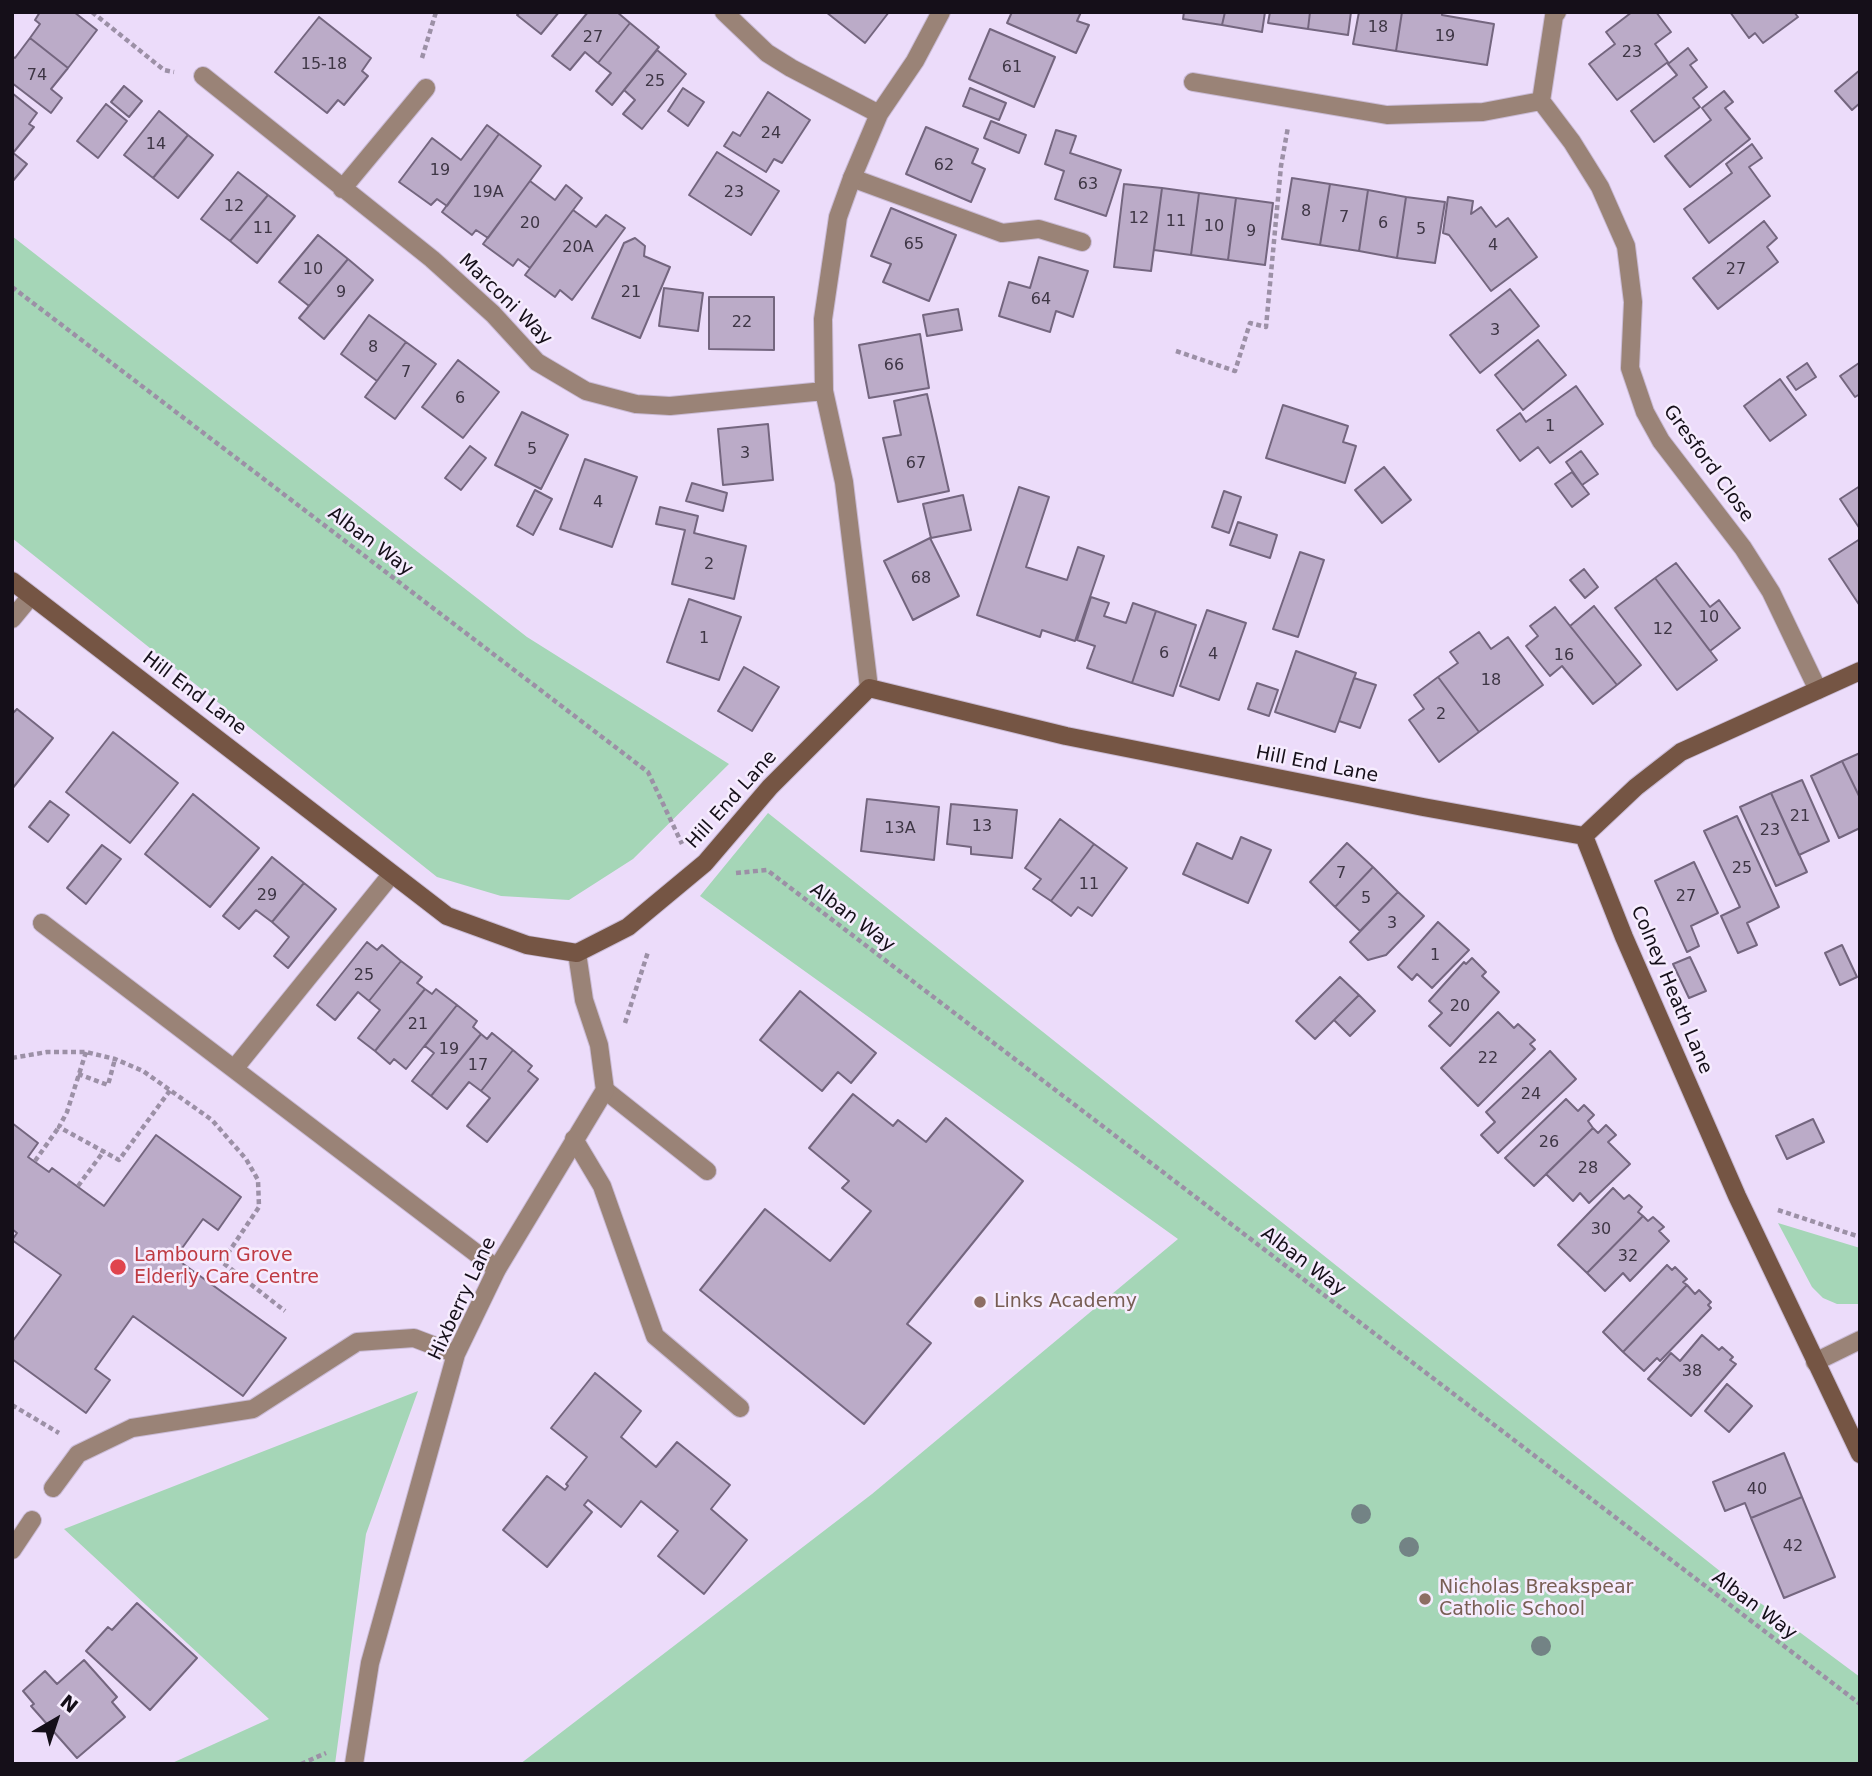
<!DOCTYPE html>
<style>
body{margin:0}
#map{position:relative;width:1872px;height:1776px;overflow:hidden;background:#ecdcfa;font-family:"DejaVu Sans",sans-serif}
canvas{display:block}
.frame{position:absolute;inset:0;border:14px solid #150f19;pointer-events:none}
.north{position:absolute;left:21px;top:1685px;width:70px;height:70px;-webkit-text-stroke:5px #f6ecfe;paint-order:stroke;rotate:39deg;font-size:19px;font-weight:700;line-height:28px;text-align:center;color:#150f19}
.north::after{content:'';display:block;margin:auto;width:24px;height:32px;background:#150f19;clip-path:polygon(50% 0,100% 100%,50% 72%,0 100%)}
</style>
<div id="map">
<canvas width="1872" height="1776"></canvas>
<div class="frame"></div>
<div class="north">N</div>
</div>
<script>
const c = document.querySelector('canvas').getContext('2d');
c.lineJoin = 'round';
function paint(path, color) { c.fillStyle = color; c.fill(path, 'evenodd'); }
const shape = rows => new Path2D(rows.map(r => 'M' + r).join(''));
function strokePath(path, color, width, dash) { c.strokeStyle = color; c.lineWidth = width; c.lineCap = dash ? 'butt' : 'round'; c.setLineDash(dash || []); c.stroke(path); }
function label(font, color, halo, rows, align = 'center') {
  c.font = font + ' "DejaVu Sans",sans-serif'; c.lineWidth = 5; c.setLineDash([]); c.textBaseline = 'middle'; c.strokeStyle = halo; c.fillStyle = color; for (const [text, x, y, turn = 0] of rows) {
    c.save(); c.translate(x, y); c.rotate((+turn || 0) * Math.PI / 180); c.textAlign = isNaN(turn) ? turn : align; if (halo) c.strokeText(text, 0, 0); c.fillText(text, 0, 0); c.restore();
  }
}
const green = shape([
 [12,236,527,637,729,764,633,859,569,900,501,896,437,877,12,538],
 [768,813,1755,1599,1860,1677,1860,1764,520,1764,872,1494,1178,1239,700,896],
 [1778,1223,1860,1248,1860,1304,1837,1304,1823,1298,1812,1287],
 [418,1391,366,1534,335,1764,170,1764,269,1719,64,1529]
]);
const building = shape([
 [40,12,74,12,97,30,68,68,30,38,40,24,35,20,40,12],
 [520,12,559,12,541,34,517,15,520,12],
 [588,12,617,12,630,23,598,63,585,52,570,70,552,56,588,12],
 [826,12,889,12,865,43,826,12],
 [1012,12,1081,12,1077,21,1089,25,1076,53,1007,23,1012,12],
 [1184,12,1225,12,1222,25,1183,19,1184,12],
 [1225,12,1265,12,1262,32,1222,25,1225,12],
 [1270,12,1310,12,1308,29,1268,23,1270,12],
 [1310,12,1351,12,1348,35,1308,29,1310,12],
 [1359,12,1402,12,1396,51,1353,44,1359,12],
 [1402,12,1442,12,1442,15,1494,24,1487,65,1396,51,1402,12],
 [1632,12,1656,12,1671,32,1655,44,1668,62,1617,100,1589,64,1615,44,1606,32,1632,12],
 [1730,12,1794,12,1798,17,1763,43,1755,33,1749,38,1730,12],
 [319,17,371,58,362,71,368,76,344,105,338,100,327,113,275,72,319,17],
 [630,23,659,47,612,105,596,91,611,73,598,63,630,23],
 [990,29,1055,57,1034,107,969,79,990,29],
 [30,38,68,68,51,89,62,98,51,113,12,83,12,56,15,58,30,38],
 [1688,48,1697,60,1690,65,1707,87,1693,98,1700,107,1654,142,1631,111,1677,75,1668,64,1688,48],
 [657,50,686,74,642,129,623,114,635,100,624,90,657,50],
 [1860,70,1860,103,1852,110,1835,91,1860,70],
 [124,86,142,101,129,117,111,102,124,86],
 [683,88,704,102,688,126,668,111,683,88],
 [970,88,1006,103,999,120,963,106,970,88],
 [1724,91,1733,102,1725,108,1750,139,1690,187,1665,156,1711,120,1702,108,1724,91],
 [768,92,810,120,782,163,774,159,766,172,724,146,733,132,740,136,768,92],
 [12,93,37,113,29,124,34,127,13,153,12,93],
 [106,104,127,121,98,158,77,141,106,104],
 [159,111,188,135,153,178,124,155,159,111],
 [991,121,1026,135,1019,153,984,138,991,121],
 [487,125,499,134,447,206,437,199,431,205,399,182,432,138,461,160,487,125],
 [926,127,978,149,972,163,985,169,971,202,906,174,926,127],
 [1056,130,1076,136,1070,153,1121,170,1106,216,1055,199,1064,171,1045,164,1056,130],
 [499,134,541,166,488,238,476,230,472,235,442,212,499,134],
 [188,135,213,155,178,198,153,178,188,135],
 [1752,144,1762,158,1749,167,1770,196,1709,243,1684,209,1732,173,1726,164,1752,144],
 [12,152,27,164,12,182,12,152],
 [717,152,779,191,751,235,689,195,717,152],
 [238,172,268,195,230,241,201,219,238,172],
 [1292,178,1330,184,1320,245,1282,239,1292,178],
 [530,181,555,200,566,185,582,198,530,268,518,259,513,266,483,244,530,181],
 [1124,184,1162,188,1151,271,1114,267,1124,184],
 [1330,184,1368,190,1359,251,1320,245,1330,184],
 [1162,188,1199,193,1191,255,1154,250,1162,188],
 [1368,190,1406,197,1397,258,1359,251,1368,190],
 [1199,193,1236,198,1228,260,1191,255,1199,193],
 [268,195,295,216,257,263,230,241,268,195],
 [1406,197,1445,202,1435,263,1397,258,1406,197],
 [1448,197,1473,201,1471,214,1481,207,1496,227,1508,218,1537,257,1491,291,1449,235,1443,233,1448,197],
 [1236,198,1273,203,1265,265,1228,260,1236,198],
 [891,208,956,235,929,301,883,282,891,264,871,256,891,208],
 [573,210,596,227,606,215,625,228,572,300,560,290,555,297,525,275,573,210],
 [1764,221,1777,238,1767,247,1778,262,1718,309,1693,278,1764,221],
 [318,235,348,259,309,306,279,282,318,235],
 [635,238,645,246,644,256,670,267,640,338,592,318,624,243,635,238],
 [1039,257,1088,271,1073,317,1056,311,1050,332,999,316,1009,282,1030,288,1039,257],
 [348,259,373,280,324,339,299,318,348,259],
 [664,288,703,293,698,331,659,326,664,288],
 [1510,289,1539,326,1480,373,1450,335,1510,289],
 [709,297,774,297,774,350,709,349,709,297],
 [958,309,962,330,927,336,923,315,958,309],
 [369,315,406,342,377,381,341,354,369,315],
 [920,334,929,388,869,398,859,345,920,334],
 [1538,340,1566,375,1523,410,1495,375,1538,340],
 [406,342,436,364,395,419,365,397,406,342],
 [458,360,499,392,463,438,422,407,458,360],
 [1807,363,1816,377,1796,390,1787,377,1807,363],
 [1859,363,1860,394,1855,397,1840,376,1859,363],
 [1780,379,1806,415,1770,441,1744,406,1780,379],
 [1576,386,1603,424,1550,463,1538,447,1520,461,1497,430,1520,413,1526,422,1576,386],
 [927,394,949,491,898,502,883,438,901,435,894,401,927,394],
 [1283,405,1348,426,1343,442,1356,446,1345,483,1266,458,1283,405],
 [522,412,568,435,541,489,495,465,522,412],
 [768,424,773,480,723,485,718,429,768,424],
 [470,446,486,458,461,490,445,478,470,446],
 [1581,451,1598,474,1582,485,1566,462,1581,451],
 [585,459,637,477,612,547,560,529,585,459],
 [1384,467,1411,500,1382,523,1355,490,1384,467],
 [1572,472,1589,494,1572,507,1555,484,1572,472],
 [692,483,727,493,723,511,686,501,692,483],
 [1860,486,1860,529,1840,499,1860,486],
 [1019,487,1049,497,1026,567,1067,580,1078,547,1104,556,1075,641,1042,630,1040,637,977,615,1019,487],
 [535,490,552,499,533,535,517,526,535,490],
 [1224,491,1241,497,1229,533,1212,527,1224,491],
 [963,495,971,530,931,538,923,504,963,495],
 [660,507,698,516,694,533,746,546,734,599,672,584,685,530,656,524,660,507],
 [1238,522,1277,535,1270,558,1230,545,1238,522],
 [930,538,959,596,913,620,884,561,930,538],
 [1860,539,1860,606,1829,559,1860,539],
 [1300,552,1324,560,1298,637,1273,629,1300,552],
 [1676,563,1710,607,1719,600,1740,628,1710,651,1655,578,1676,563],
 [1584,569,1598,587,1585,598,1570,580,1584,569],
 [1655,578,1717,660,1677,690,1615,608,1655,578],
 [1091,597,1109,603,1104,616,1126,623,1133,603,1156,611,1132,683,1087,668,1095,646,1077,640,1091,597],
 [689,599,741,617,719,680,667,662,689,599],
 [1594,606,1641,665,1617,685,1570,626,1594,606],
 [1555,607,1617,685,1593,704,1562,666,1550,676,1526,646,1538,636,1530,626,1555,607],
 [1207,610,1246,623,1219,700,1180,686,1207,610],
 [1156,611,1196,625,1173,696,1132,683,1156,611],
 [1479,632,1491,649,1508,637,1543,685,1479,732,1438,677,1458,663,1450,652,1479,632],
 [1296,651,1356,673,1335,732,1275,712,1296,651],
 [744,667,779,687,752,731,718,711,744,667],
 [1438,677,1479,732,1439,762,1409,720,1424,709,1414,695,1438,677],
 [1354,678,1376,685,1360,728,1339,721,1354,678],
 [1257,683,1278,690,1269,716,1248,709,1257,683],
 [17,709,53,738,12,789,12,714,17,709],
 [113,732,178,783,130,843,66,792,113,732],
 [1860,753,1860,798,1842,761,1860,753],
 [1842,761,1860,798,1860,828,1839,838,1811,776,1842,761],
 [1802,780,1829,841,1799,855,1771,793,1802,780],
 [1771,793,1807,872,1776,886,1740,807,1771,793],
 [193,794,259,848,210,907,145,854,193,794],
 [867,799,939,807,934,860,861,851,867,799],
 [50,801,69,815,48,842,29,827,50,801],
 [951,804,1017,810,1012,858,971,854,971,847,947,844,951,804],
 [1737,816,1779,907,1747,923,1757,945,1738,953,1721,916,1740,907,1704,831,1737,816],
 [1060,819,1094,844,1051,901,1033,889,1041,879,1025,868,1060,819],
 [1241,837,1271,850,1248,903,1183,874,1197,843,1232,859,1241,837],
 [1347,843,1373,867,1335,907,1310,882,1347,843],
 [1094,844,1127,868,1092,916,1078,907,1071,916,1051,901,1094,844],
 [102,845,121,859,86,904,67,888,102,845],
 [272,857,304,883,272,922,256,910,239,929,223,916,272,857],
 [1694,862,1718,913,1691,926,1699,946,1687,952,1655,881,1694,862],
 [1373,867,1398,892,1360,931,1335,907,1373,867],
 [304,883,336,909,288,968,274,956,289,937,272,922,304,883],
 [1398,892,1424,916,1386,955,1368,960,1350,942,1398,892],
 [1438,922,1469,950,1432,988,1417,974,1412,980,1398,967,1438,922],
 [367,942,377,950,382,945,401,961,369,1001,358,992,335,1020,317,1005,367,942],
 [1842,945,1857,977,1840,985,1825,953,1842,945],
 [1690,957,1706,991,1689,998,1673,964,1690,957],
 [1472,958,1486,972,1482,976,1499,992,1450,1046,1429,1026,1442,1013,1429,1001,1464,962,1466,964,1472,958],
 [401,961,422,977,417,983,425,989,375,1051,358,1038,380,1010,369,1001,401,961],
 [1340,977,1359,995,1315,1039,1296,1021,1340,977],
 [425,989,432,994,436,989,457,1005,406,1069,394,1059,390,1064,375,1051,425,989],
 [800,991,876,1053,851,1083,838,1072,822,1091,760,1040,800,991],
 [1359,995,1375,1011,1350,1036,1334,1020,1359,995],
 [457,1005,477,1021,473,1027,481,1034,431,1096,412,1081,434,1053,425,1046,457,1005],
 [1498,1012,1514,1028,1518,1024,1535,1040,1530,1044,1535,1049,1478,1106,1441,1068,1498,1012],
 [492,1033,513,1050,481,1091,469,1082,447,1109,431,1096,481,1034,487,1039,492,1033],
 [513,1050,532,1066,528,1071,538,1079,487,1142,467,1126,490,1098,481,1091,513,1050],
 [1550,1051,1576,1079,1498,1153,1481,1135,1495,1122,1486,1112,1550,1051],
 [853,1094,893,1126,898,1120,926,1142,946,1118,1023,1181,907,1324,931,1343,864,1424,700,1290,765,1209,830,1261,871,1211,842,1188,849,1181,809,1148,853,1094],
 [1566,1099,1578,1111,1584,1105,1594,1115,1588,1121,1593,1128,1534,1186,1505,1158,1566,1099],
 [1813,1119,1824,1142,1787,1159,1776,1136,1813,1119],
 [12,1123,38,1143,28,1157,49,1172,52,1168,104,1206,156,1135,241,1197,218,1230,203,1219,175,1258,286,1338,243,1396,133,1316,95,1369,110,1380,86,1413,12,1359,12,1342,61,1275,12,1240,17,1233,12,1229,12,1123],
 [1606,1125,1616,1135,1608,1142,1630,1164,1589,1203,1580,1193,1573,1201,1546,1174,1593,1128,1598,1133,1606,1125],
 [1613,1188,1624,1199,1629,1195,1642,1207,1638,1212,1643,1216,1587,1273,1558,1245,1613,1188],
 [1643,1216,1648,1221,1653,1217,1664,1227,1659,1231,1669,1241,1630,1281,1623,1273,1605,1291,1587,1273,1643,1216],
 [1667,1265,1672,1270,1675,1267,1687,1279,1683,1282,1687,1285,1623,1352,1603,1332,1667,1265],
 [1687,1285,1695,1294,1699,1290,1711,1302,1708,1305,1711,1308,1660,1361,1657,1358,1644,1371,1623,1352,1687,1285],
 [1702,1335,1719,1350,1722,1347,1733,1357,1730,1360,1736,1364,1691,1416,1648,1379,1671,1353,1680,1361,1702,1335],
 [595,1373,641,1411,621,1437,656,1467,677,1442,730,1485,711,1509,747,1540,704,1594,658,1556,678,1531,641,1501,621,1527,588,1500,584,1505,592,1512,547,1567,503,1530,547,1476,565,1490,568,1486,566,1484,587,1457,551,1428,595,1373],
 [1727,1384,1752,1406,1729,1432,1705,1411,1727,1384],
 [1784,1453,1802,1497,1751,1518,1745,1503,1725,1511,1713,1482,1784,1453],
 [1802,1497,1835,1577,1784,1598,1751,1518,1802,1497],
 [137,1603,197,1658,150,1710,86,1651,108,1627,112,1630,137,1603],
 [84,1660,117,1697,112,1702,125,1717,77,1758,31,1706,34,1704,23,1691,45,1671,57,1684,84,1660]
]);
const path = shape([
 [92,12,164,70,174,72],
 [422,58,436,12],
 [12,287,648,772,682,844],
 [1176,351,1235,371,1250,323,1266,327,1281,166,1288,127],
 [736,873,767,870,1860,1704],
 [625,1023,648,952],
 [86,1052,67,1112,59,1127,119,1160,171,1089],
 [12,1058,47,1052,86,1052,115,1059,143,1071,212,1120,246,1159,258,1180,259,1207,222,1262,285,1311],
 [78,1074,108,1085,115,1059],
 [35,1161,59,1127],
 [78,1186,104,1151],
 [1778,1210,1860,1237],
 [12,1405,59,1433],
 [301,1764,326,1753]
]);
const lane = shape([
 [852,178,1002,233,1039,229,1082,242],
 [42,923,497,1269],
 [234,1069,391,875],
 [605,1090,707,1171],
 [574,1139,602,1186,655,1336,740,1408]
]);
const street = shape([
 [724,12,767,53,791,68,879,114],
 [203,76,432,259,493,314,537,362,586,391,636,404,670,406,824,391],
 [1193,82,1387,115,1483,112,1541,101,1554,16,1557,12],
 [1541,101,1572,142,1600,187,1626,246,1633,302,1630,368,1645,412,1661,441,1743,548,1771,592,1818,690],
 [342,189,426,88],
 [12,619,31,596],
 [869,688,844,482,824,391,823,319,838,217,852,178,879,114,915,61,941,12],
 [1815,1362,1860,1340],
 [53,1488,78,1454,132,1428,253,1409,357,1342,414,1338,456,1354],
 [12,1550,32,1520],
 [354,1764,370,1663,456,1354,497,1269,605,1090,599,1045,584,1000,577,953]
]);
const secondary = shape([
 [12,581,447,916,527,945,577,953,628,927,705,863,770,787,869,688,1066,736,1423,807,1584,836],
 [1584,836,1624,937,1737,1196,1860,1454],
 [1584,836,1636,787,1681,752,1860,671]
]);
const trees = [
 [1361,1514],
 [1409,1547],
 [1541,1646]
];
const markers = [
 [118,1267,9,"#e0444e"],
 [980,1302,7,"#8d6e63"],
 [1425,1599,7,"#8d6e63"]
];
const numberNames = [
 ["18",1378,28],
 ["19",1445,37],
 ["27",593,38],
 ["23",1632,53],
 ["15-18",324,65],
 ["61",1012,68],
 ["74",37,76],
 ["25",655,82],
 ["24",771,134],
 ["14",156,145],
 ["62",944,166],
 ["19",440,171],
 ["63",1088,185],
 ["19A",488,193],
 ["23",734,193],
 ["12",234,207],
 ["8",1306,212],
 ["7",1344,218],
 ["12",1139,219],
 ["11",1176,222],
 ["20",530,224],
 ["6",1383,224],
 ["10",1214,227],
 ["11",263,229],
 ["5",1421,230],
 ["9",1251,232],
 ["65",914,245],
 ["4",1493,246],
 ["20A",578,248],
 ["10",313,270],
 ["27",1736,270],
 ["9",341,293],
 ["21",631,293],
 ["64",1041,300],
 ["22",742,323],
 ["3",1495,331],
 ["8",373,348],
 ["66",894,366],
 ["7",406,373],
 ["6",460,399],
 ["1",1550,427],
 ["5",532,450],
 ["3",745,454],
 ["67",916,464],
 ["4",598,503],
 ["2",709,565],
 ["68",921,579],
 ["10",1709,618],
 ["12",1663,630],
 ["1",704,639],
 ["6",1164,654],
 ["4",1213,655],
 ["16",1564,656],
 ["18",1491,681],
 ["2",1441,715],
 ["21",1800,817],
 ["13",982,827],
 ["13A",900,829],
 ["23",1770,831],
 ["25",1742,869],
 ["7",1341,874],
 ["11",1089,885],
 ["29",267,896],
 ["27",1686,897],
 ["5",1366,899],
 ["3",1392,924],
 ["1",1435,956],
 ["25",364,976],
 ["20",1460,1007],
 ["21",418,1025],
 ["19",449,1050],
 ["22",1488,1059],
 ["17",478,1066],
 ["24",1531,1095],
 ["26",1549,1143],
 ["28",1588,1169],
 ["30",1601,1230],
 ["32",1628,1257],
 ["38",1692,1372],
 ["40",1757,1490],
 ["42",1793,1547]
];
const streetNames = [
 ["Marconi Way",505,300,44],
 ["Gresford Close",1708,464,54],
 ["Alban Way",370,542,37],
 ["Hill End Lane",194,694,37],
 ["Hill End Lane",1317,765,11],
 ["Hill End Lane",732,800,-48],
 ["Alban Way",852,918,37],
 ["Colney Heath Lane",1671,990,67],
 ["Alban Way",1303,1262,37],
 ["Hixberry Lane",463,1299,-65],
 ["Alban Way",1754,1606,37]
];
const healthNames = [
 ["Lambourn Grove",134,1256],
 ["Elderly Care Centre",134,1278]
];
const educationNames = [
 ["Links Academy",994,1302],
 ["Nicholas Breakspear",1439,1588],
 ["Catholic School",1439,1610]
];
paint(green, '#a5d6b7');
paint(building, '#bbabc8');
strokePath(building, '#74667f', 2);
strokePath(lane, '#cabbd6', 20);
strokePath(street, '#cabbd6', 20);
strokePath(secondary, '#cabbd6', 20);
strokePath(path, '#9c90a6', 4.5, [5, 3.5]);
strokePath(lane, '#9a8377', 18);
strokePath(street, '#9a8377', 18);
strokePath(secondary, '#755544', 18);
c.fillStyle = '#738385';
for (const [x, y] of trees) { c.beginPath(); c.arc(x, y, 10, 0, 2 * Math.PI); c.fill(); }
for (const [x, y, r, color] of markers) { const dot = new Path2D(); dot.arc(x, y, r, 0, 2 * Math.PI); c.fillStyle = color; c.fill(dot); strokePath(dot, '#f6ecfe', 2.5); }
label('16px', '#3e3645', null, numberNames);
label('19px', '#150f19', '#f6ecfe', streetNames);
label('19px', '#be3a42', '#f6ecfe', healthNames, 'left');
label('19px', '#785e54', '#f6ecfe', educationNames, 'left');
</script>
